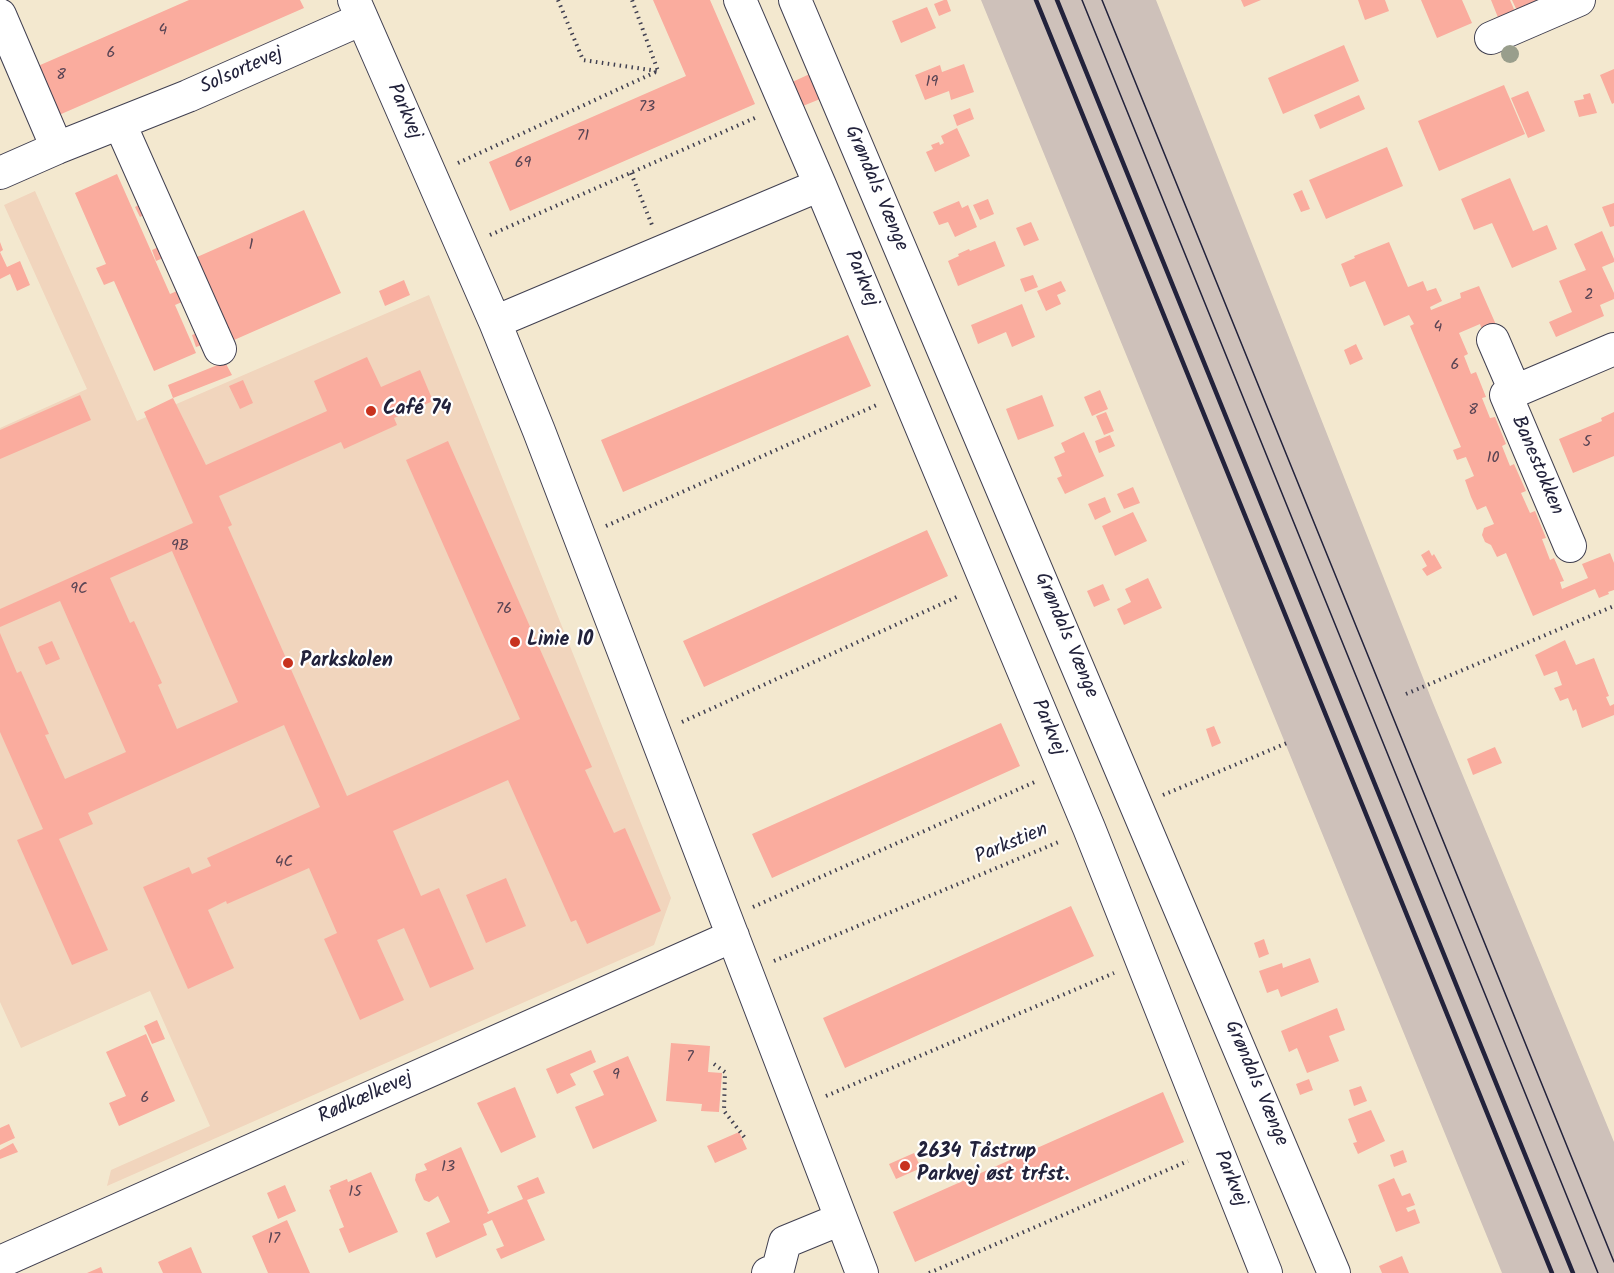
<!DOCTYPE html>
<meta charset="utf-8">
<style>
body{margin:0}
canvas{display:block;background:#f3e8cf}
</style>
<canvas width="1614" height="1273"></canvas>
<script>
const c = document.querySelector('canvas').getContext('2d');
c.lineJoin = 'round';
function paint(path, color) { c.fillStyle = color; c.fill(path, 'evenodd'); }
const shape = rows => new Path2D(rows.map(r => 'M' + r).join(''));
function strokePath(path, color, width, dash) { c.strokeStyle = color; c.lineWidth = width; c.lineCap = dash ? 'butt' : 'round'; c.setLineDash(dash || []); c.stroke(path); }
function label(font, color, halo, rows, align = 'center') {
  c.font = font + ' Kalam,sans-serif'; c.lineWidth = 4.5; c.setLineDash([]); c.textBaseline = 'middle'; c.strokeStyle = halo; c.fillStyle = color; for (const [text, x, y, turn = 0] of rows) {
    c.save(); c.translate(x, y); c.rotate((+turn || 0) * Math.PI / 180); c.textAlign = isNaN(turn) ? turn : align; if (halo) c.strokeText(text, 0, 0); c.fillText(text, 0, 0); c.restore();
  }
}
const built = shape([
 [35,191,137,421,429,295,671,898,654,945,107,1186,111,1170,210,1126,150,991,21,1048,0,1002,0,428,87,389,4,205]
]);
const industrial = shape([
 [981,0,1156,0,1433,703,1614,1142,1614,1273,1502,1273]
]);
const building = shape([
 [189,0,300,0,304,8,59,115,38,66],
 [653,0,710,0,755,104,510,211,489,162,686,76],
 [944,0,947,0,951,11,939,16,934,4],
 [1241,0,1261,0,1244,7],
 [1358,0,1385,0,1389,11,1365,20],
 [1421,0,1462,0,1472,23,1437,38],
 [1491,0,1510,0,1516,14,1499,20],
 [1512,0,1550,0,1519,15],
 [927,7,936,28,901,43,892,21],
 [1344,45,1359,81,1283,114,1268,78],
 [964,64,974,92,951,100,949,91,925,100,915,75,940,65,942,72],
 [1614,69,1614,103,1612,104,1600,75],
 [814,72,825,97,798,108,788,84],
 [1504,85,1525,134,1439,171,1418,121],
 [1528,91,1545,131,1528,138,1511,98],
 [1590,93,1597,113,1579,117,1574,101,1584,99,1583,95],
 [1359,95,1365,109,1320,129,1314,115],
 [970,108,974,119,957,126,953,115],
 [957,128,970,156,935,172,926,152,933,149,931,145,939,142,940,145,944,143,941,136],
 [1387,147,1403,186,1326,219,1309,180],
 [117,174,170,294,184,288,189,299,175,305,196,353,154,371,114,281,104,285,96,268,106,264,75,193],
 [1510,178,1533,231,1547,225,1557,249,1512,268,1492,223,1474,230,1461,199],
 [1302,190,1310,209,1301,212,1293,194],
 [988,199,994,214,980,220,973,205],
 [146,201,151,211,140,217,135,207],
 [959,201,962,208,968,205,977,227,955,237,948,222,939,225,933,212],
 [1614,203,1614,226,1610,227,1602,207],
 [304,210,341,293,234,340,197,257],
 [1031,222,1039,240,1024,246,1016,228],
 [1602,231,1614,259,1614,262,1602,267,1614,293,1614,299,1600,305,1604,316,1556,337,1549,322,1572,312,1559,281,1586,270,1574,244],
 [995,241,1005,266,958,286,948,261,959,256,958,254,969,249,970,251],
 [0,242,3,250,0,252,7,267,20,261,30,285,17,291,10,274,0,279],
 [1389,242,1408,287,1423,281,1427,291,1436,288,1442,301,1430,307,1431,310,1461,298,1460,293,1479,286,1497,327,1483,333,1480,324,1459,333,1468,354,1464,356,1471,374,1476,372,1486,397,1482,398,1490,418,1495,417,1506,444,1502,446,1510,466,1514,464,1526,491,1521,493,1530,513,1535,511,1546,538,1542,539,1550,560,1554,558,1564,581,1560,582,1562,589,1588,578,1582,564,1610,553,1614,563,1614,590,1608,592,1609,594,1599,598,1595,589,1533,616,1506,553,1497,557,1491,545,1485,542,1482,535,1484,528,1494,524,1486,506,1477,510,1471,497,1465,480,1474,476,1466,457,1457,460,1453,450,1461,447,1410,326,1414,324,1409,315,1384,326,1365,281,1350,287,1341,264,1355,258,1354,256],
 [165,244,170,255,156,261,152,250],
 [1033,275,1038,287,1025,292,1020,279],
 [404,280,410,295,385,306,379,291],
 [1061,281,1066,291,1057,295,1061,304,1046,311,1037,291],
 [1022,304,1035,337,1012,347,1006,332,978,344,971,325],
 [203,331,208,343,196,347,192,335],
 [848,335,871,386,623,492,601,440],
 [1356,344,1363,359,1350,365,1344,350],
 [367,357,381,387,420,370,433,401,394,418,397,425,344,449,341,442,219,496,232,525,228,527,347,796,520,719,406,460,448,441,592,767,585,770,614,833,625,828,661,911,587,944,576,920,571,922,508,780,393,831,421,896,439,888,474,969,430,988,404,928,377,940,404,1000,360,1020,324,939,337,933,309,868,227,904,226,901,208,910,234,968,188,989,143,887,189,867,192,874,211,866,207,858,320,807,284,725,88,813,93,824,59,839,108,950,72,965,17,840,43,829,0,732,0,633,17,673,21,671,49,734,45,735,65,779,126,752,60,601,0,627,0,609,193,523,144,412,173,398,206,465,327,411,314,381],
 [172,551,238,702,177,729,158,685,162,683,134,621,130,623,110,578],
 [225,362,232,375,173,398,168,385],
 [243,380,253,403,240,409,229,386],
 [1100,390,1108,409,1092,416,1084,397],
 [80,395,91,420,0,459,0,430],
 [1042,395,1054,426,1018,440,1006,409],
 [1106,412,1114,431,1104,435,1096,416],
 [1614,412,1614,456,1573,473,1559,439,1602,421,1601,418],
 [1084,432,1104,476,1065,494,1057,478,1062,476,1054,457,1065,452,1061,443],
 [1110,435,1115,446,1099,453,1095,441],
 [1133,487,1140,503,1124,509,1117,494],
 [1105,497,1111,512,1095,520,1088,504],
 [1133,512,1147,541,1115,556,1102,526],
 [927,530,948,576,704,687,683,641],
 [1429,550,1432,556,1434,554,1442,568,1427,576,1422,569,1427,566,1421,555],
 [1148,578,1162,608,1124,625,1117,609,1131,602,1125,589],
 [1103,584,1110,600,1094,607,1087,591],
 [1565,640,1576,665,1594,658,1609,696,1606,697,1610,706,1614,704,1614,715,1582,728,1576,709,1573,711,1568,698,1560,701,1554,688,1562,685,1557,671,1544,676,1535,655],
 [52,641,60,659,46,665,38,647],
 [1001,723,1020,766,772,878,752,834],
 [1214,726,1221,743,1212,747,1206,729],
 [1495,747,1502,763,1473,775,1467,759],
 [506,878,526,926,486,943,466,895],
 [1071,906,1094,956,845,1068,823,1018],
 [1264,939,1269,954,1259,958,1254,943],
 [1310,958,1319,982,1281,997,1278,989,1267,993,1259,971,1282,963,1283,968],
 [1337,1008,1345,1030,1329,1036,1339,1061,1307,1073,1297,1048,1289,1052,1281,1031],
 [157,1020,165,1039,152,1044,144,1026],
 [146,1034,175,1101,119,1126,109,1103,126,1096,106,1052],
 [671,1043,710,1046,708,1072,722,1073,719,1112,701,1111,702,1104,666,1101],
 [591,1050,596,1062,570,1074,576,1085,557,1094,546,1069],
 [628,1056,657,1121,593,1149,575,1107,604,1095,593,1071],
 [1309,1079,1313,1090,1300,1095,1296,1084],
 [1361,1086,1367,1101,1354,1106,1349,1090],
 [515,1087,536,1137,501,1153,477,1103],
 [1163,1092,1184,1142,915,1262,893,1212],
 [1371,1110,1385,1141,1358,1154,1353,1143,1357,1142,1348,1119],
 [9,1124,15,1138,0,1145,0,1128],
 [739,1132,747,1149,715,1163,707,1146],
 [13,1143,18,1152,0,1159,0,1150],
 [461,1147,489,1211,487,1212,488,1214,523,1199,517,1186,538,1177,545,1193,527,1200,545,1240,501,1259,496,1249,504,1246,492,1220,483,1224,487,1235,436,1258,426,1233,450,1222,438,1196,429,1202,424,1200,415,1180,416,1174,427,1170,424,1164],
 [1403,1150,1407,1162,1394,1167,1390,1155],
 [914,1153,921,1168,896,1179,889,1164],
 [371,1172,398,1232,349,1253,339,1229,344,1227,329,1190,331,1189,330,1186,347,1179,348,1182],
 [1394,1178,1402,1196,1410,1193,1415,1205,1406,1208,1408,1212,1415,1209,1420,1223,1396,1232,1378,1185],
 [285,1185,296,1211,278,1219,267,1193],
 [287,1220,310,1273,268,1273,252,1236],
 [191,1247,202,1273,163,1273,158,1262],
 [1402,1256,1409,1273,1382,1273,1379,1266],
 [101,1267,103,1273,87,1273]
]);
const path = shape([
 [558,0,583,60,657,71],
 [458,163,658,71,632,0],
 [631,173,652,225],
 [490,235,757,117],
 [606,526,879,404],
 [1406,694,1614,606],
 [682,722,959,596],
 [1163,795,1287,743],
 [753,907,1037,781],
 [774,961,1061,841],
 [714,1064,725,1072,724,1111,745,1138],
 [826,1096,1114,973],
 [929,1273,1188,1161]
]);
const minor = shape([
 [354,0,495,322,539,431,862,1273],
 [740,0,820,185,1089,828,1266,1273],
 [795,0,1334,1273],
 [0,15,57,148],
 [1491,38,1579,0],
 [120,124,220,349],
 [0,173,57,148,188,96,362,19],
 [495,322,820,185],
 [1493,340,1515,391],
 [1570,546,1506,395,1614,349],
 [0,1262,733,936],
 [768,1273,778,1269,785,1242,841,1219]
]);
const tram = shape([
 [1082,0,1598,1273],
 [1102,0,1614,1262]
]);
const rail = shape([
 [1036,0,1552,1273],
 [1057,0,1573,1273]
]);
const trees = [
 [1510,54]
];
const markers = [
 [371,411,6,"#c8321e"],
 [515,642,6,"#c8321e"],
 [288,663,6,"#c8321e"],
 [905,1166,6,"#c8321e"]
];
const numberNames = [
 ["4",163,31],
 ["6",111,54],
 ["8",61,76],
 ["19",932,83],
 ["73",647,108],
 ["71",583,137],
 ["69",523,164],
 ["1",251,246],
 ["2",1589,296],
 ["4",1438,328],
 ["6",1455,366],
 ["8",1473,411],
 ["5",1587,443],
 ["10",1493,459],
 ["9B",180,547],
 ["9C",79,590],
 ["76",504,610],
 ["4C",284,863],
 ["7",690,1058],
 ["9",616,1076],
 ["6",145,1099],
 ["13",448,1168],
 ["15",355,1193],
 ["17",274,1240]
];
const streetNames = [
 ["Solsortevej",242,72,-24],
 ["Parkvej",403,112,66],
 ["Grøndals Vænge",875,189,67],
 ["Parkvej",860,279,67],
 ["Banestokken",1536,466,67],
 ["Grøndals Vænge",1065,636,67],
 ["Parkvej",1047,728,67],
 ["Parkstien",1012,845,-23],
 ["Grøndals Vænge",1255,1084,67],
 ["Rødkælkevej",366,1099,-24],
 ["Parkvej",1229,1179,68]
];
const poiNames = [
 ["Café 74",383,411],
 ["Linie 10",527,642],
 ["Parkskolen",300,663],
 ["2634 Tåstrup",917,1154],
 ["Parkvej øst trfst.",917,1177]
];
paint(built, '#f1d5bd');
paint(industrial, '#cec1ba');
paint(building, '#faac9e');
strokePath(minor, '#414051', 34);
strokePath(path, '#414051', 4, [1.5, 4.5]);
strokePath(minor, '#fff', 32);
strokePath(tram, '#22223b', 1.5);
strokePath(rail, '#22223b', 4.5);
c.fillStyle = '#999e8c';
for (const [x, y] of trees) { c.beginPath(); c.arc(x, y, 9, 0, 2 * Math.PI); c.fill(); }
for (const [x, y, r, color] of markers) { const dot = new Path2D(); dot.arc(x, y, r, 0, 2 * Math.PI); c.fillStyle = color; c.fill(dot); strokePath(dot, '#fff', 2); }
label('16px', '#584454', null, numberNames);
label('20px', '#22223b', '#fff', streetNames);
label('bold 20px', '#22223b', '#fff', poiNames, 'left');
</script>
